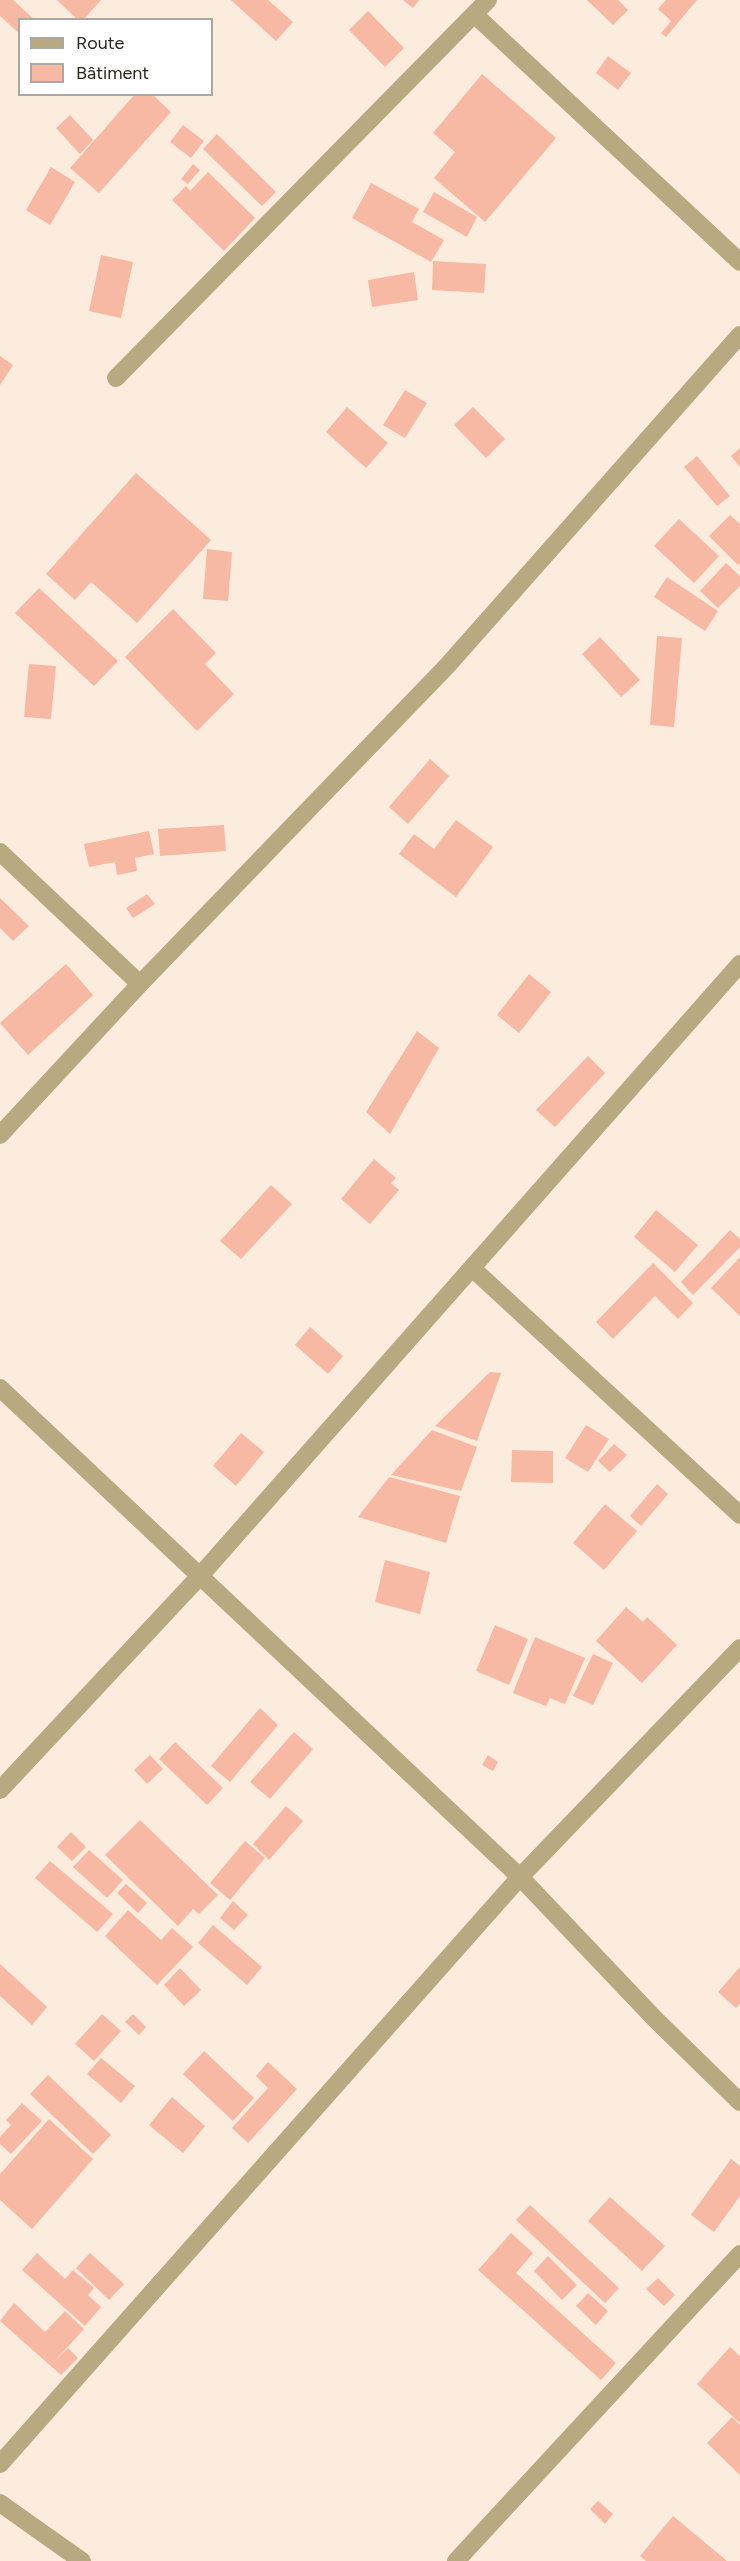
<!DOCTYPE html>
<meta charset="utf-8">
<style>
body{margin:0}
#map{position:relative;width:740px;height:2561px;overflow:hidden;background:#fcecde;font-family:Figtree,sans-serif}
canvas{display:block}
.legend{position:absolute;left:18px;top:18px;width:195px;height:78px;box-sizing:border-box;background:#fff;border:2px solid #aba8a4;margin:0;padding:8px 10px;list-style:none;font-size:18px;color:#2e251c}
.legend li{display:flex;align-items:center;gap:12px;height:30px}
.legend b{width:30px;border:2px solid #aba8a4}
</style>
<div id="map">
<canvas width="740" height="2561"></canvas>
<ul class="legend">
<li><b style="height:8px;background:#b9a981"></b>Route</li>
<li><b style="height:16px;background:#f7b9a4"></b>Bâtiment</li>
</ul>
</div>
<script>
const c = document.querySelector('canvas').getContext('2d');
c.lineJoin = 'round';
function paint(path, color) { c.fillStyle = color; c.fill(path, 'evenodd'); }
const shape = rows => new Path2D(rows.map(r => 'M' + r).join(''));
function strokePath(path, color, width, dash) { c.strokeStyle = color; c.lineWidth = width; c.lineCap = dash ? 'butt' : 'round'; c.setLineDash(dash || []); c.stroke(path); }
const building = shape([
 [0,0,13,0,35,20,20,20,20,34,0,16],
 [57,0,101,0,83,20,78,20],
 [231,0,268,0,293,22,276,41],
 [403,0,419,0,413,8],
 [587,0,618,0,628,10,613,25],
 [666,0,697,0,666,37,661,33,671,21,658,9],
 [368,11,404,48,385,67,349,30],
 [608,56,631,73,618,90,596,73],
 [482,74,556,138,485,222,434,178,455,152,433,133],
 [135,94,152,94,171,112,99,193,70,168],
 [70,115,93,140,80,154,56,128],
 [183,125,204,141,191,158,170,142],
 [217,134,276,192,262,206,203,149],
 [193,164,200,170,188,184,181,179],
 [51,167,75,182,50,225,26,210],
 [208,172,255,218,224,251,172,200,186,186,190,191],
 [371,183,419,209,412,222,444,240,431,262,352,218],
 [434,192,477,217,467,237,423,212],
 [101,255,133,262,121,318,89,311],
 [433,261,486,264,484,293,432,290],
 [414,272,418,300,372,307,368,280],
 [0,356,13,365,0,385],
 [405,390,427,403,405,438,383,425],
 [347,407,388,443,366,468,326,432],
 [473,407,505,439,486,458,454,425],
 [740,448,740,467,731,456],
 [697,456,730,496,717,506,684,467],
 [136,473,211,540,137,623,91,582,75,600,46,574],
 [730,515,740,524,740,563,738,565,709,536],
 [679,519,719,556,694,583,654,546],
 [207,549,232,552,228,601,203,599],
 [726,563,740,576,740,586,718,608,700,591],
 [667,577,718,611,705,631,654,597],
 [39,588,118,661,94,686,15,613],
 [173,609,216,653,205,664,234,694,197,731,125,657],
 [657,636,682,638,674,727,650,725],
 [600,637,640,680,621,697,582,654],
 [29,664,56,666,51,719,24,717],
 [430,759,449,776,408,824,389,807],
 [456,820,493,847,456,897,399,854,414,834,434,849],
 [224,825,226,851,160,856,158,829],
 [149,831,154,854,135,858,137,871,117,875,115,862,89,867,84,844],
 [147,894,155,904,133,918,126,908],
 [0,898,29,926,13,941,0,928],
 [66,964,93,995,28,1055,0,1023],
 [529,974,551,992,519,1033,497,1015],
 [417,1031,439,1048,390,1134,366,1112],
 [588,1056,605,1073,555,1127,536,1110],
 [374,1159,396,1178,391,1183,399,1190,370,1224,341,1199],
 [271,1185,292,1204,241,1259,220,1241],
 [656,1210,698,1245,675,1272,634,1237],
 [730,1230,740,1239,740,1247,693,1295,681,1282],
 [740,1257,740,1316,711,1288],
 [653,1263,693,1303,678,1319,655,1296,613,1339,596,1322],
 [310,1327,343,1356,328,1374,295,1345],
 [490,1372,501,1373,477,1441,435,1426],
 [586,1425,609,1439,588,1472,565,1458],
 [432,1430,477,1447,461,1491,391,1475],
 [241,1433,264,1452,236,1486,213,1466],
 [614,1444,627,1455,610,1472,598,1461],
 [512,1450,553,1451,553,1483,511,1482],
 [389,1477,460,1496,446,1543,358,1517],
 [657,1484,668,1494,641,1526,630,1516],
 [605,1504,637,1531,604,1570,573,1543],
 [385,1560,430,1572,420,1614,375,1602],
 [626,1607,643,1622,647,1617,677,1645,642,1683,596,1641],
 [495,1625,528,1639,509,1685,476,1671],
 [535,1637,585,1658,565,1704,550,1698,546,1706,513,1693],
 [593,1654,613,1663,593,1705,573,1696],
 [260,1708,278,1725,230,1782,211,1766],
 [294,1732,313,1749,270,1799,250,1782],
 [175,1742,223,1788,207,1805,159,1759],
 [150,1755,163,1769,147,1784,134,1770],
 [488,1755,498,1762,493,1771,482,1765],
 [286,1806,303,1821,269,1860,253,1844],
 [140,1820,218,1895,199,1914,193,1909,178,1926,105,1855],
 [71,1832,86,1847,72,1861,57,1847],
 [245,1841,265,1858,230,1900,210,1883],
 [89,1850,123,1880,107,1898,73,1867],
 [50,1861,113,1914,97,1932,35,1878],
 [126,1884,147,1903,138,1913,117,1893],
 [233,1901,248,1915,234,1930,220,1918],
 [128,1910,161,1940,172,1928,193,1947,157,1985,105,1936],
 [213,1925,262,1967,247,1985,198,1943],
 [0,1964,47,2007,32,2025,0,1996],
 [740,1967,740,2004,736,2008,718,1992],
 [180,1968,201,1990,184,2006,164,1985],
 [102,2014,121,2031,94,2061,75,2044],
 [133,2014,146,2027,139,2035,125,2022],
 [204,2051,254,2098,233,2121,183,2074],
 [101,2058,135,2086,121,2103,87,2074],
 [268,2062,297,2089,248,2143,232,2128,268,2088,256,2076],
 [48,2075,111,2135,93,2154,30,2094],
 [172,2097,205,2126,183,2153,149,2125],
 [22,2103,42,2121,11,2154,0,2144,0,2137,11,2125,6,2120],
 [49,2119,93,2159,32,2229,0,2200,0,2174],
 [731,2159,740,2166,740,2196,714,2232,691,2215],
 [610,2197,665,2246,642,2271,588,2221],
 [530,2205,619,2288,605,2303,516,2220],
 [511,2233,533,2253,516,2273,616,2363,601,2380,478,2270],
 [37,2253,65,2279,73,2270,94,2288,88,2295,101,2307,85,2326,22,2270],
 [90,2253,124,2284,109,2300,76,2268],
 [548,2256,577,2285,562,2300,534,2271],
 [658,2278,675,2295,664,2306,646,2289],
 [588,2293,608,2311,596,2325,576,2306],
 [14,2303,45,2332,65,2311,84,2329,52,2364,68,2348,78,2358,61,2375,0,2321],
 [730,2347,740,2356,740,2423,697,2384],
 [732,2417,740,2425,740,2475,707,2443],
 [598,2501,613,2514,605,2524,590,2509],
 [673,2516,727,2561,646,2561,640,2556]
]);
const minor = shape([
 [475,15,740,262],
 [116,378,488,0],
 [0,852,140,984],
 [0,1135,140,984,447,666,740,335],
 [472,1268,740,1515],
 [0,1388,520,1877,655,2019,740,2102],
 [0,1790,199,1577,740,964],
 [0,2464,520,1877,740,1648],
 [0,2503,82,2561],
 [456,2561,740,2254]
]);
paint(building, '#f7b9a4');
strokePath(minor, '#b9a981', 18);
</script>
